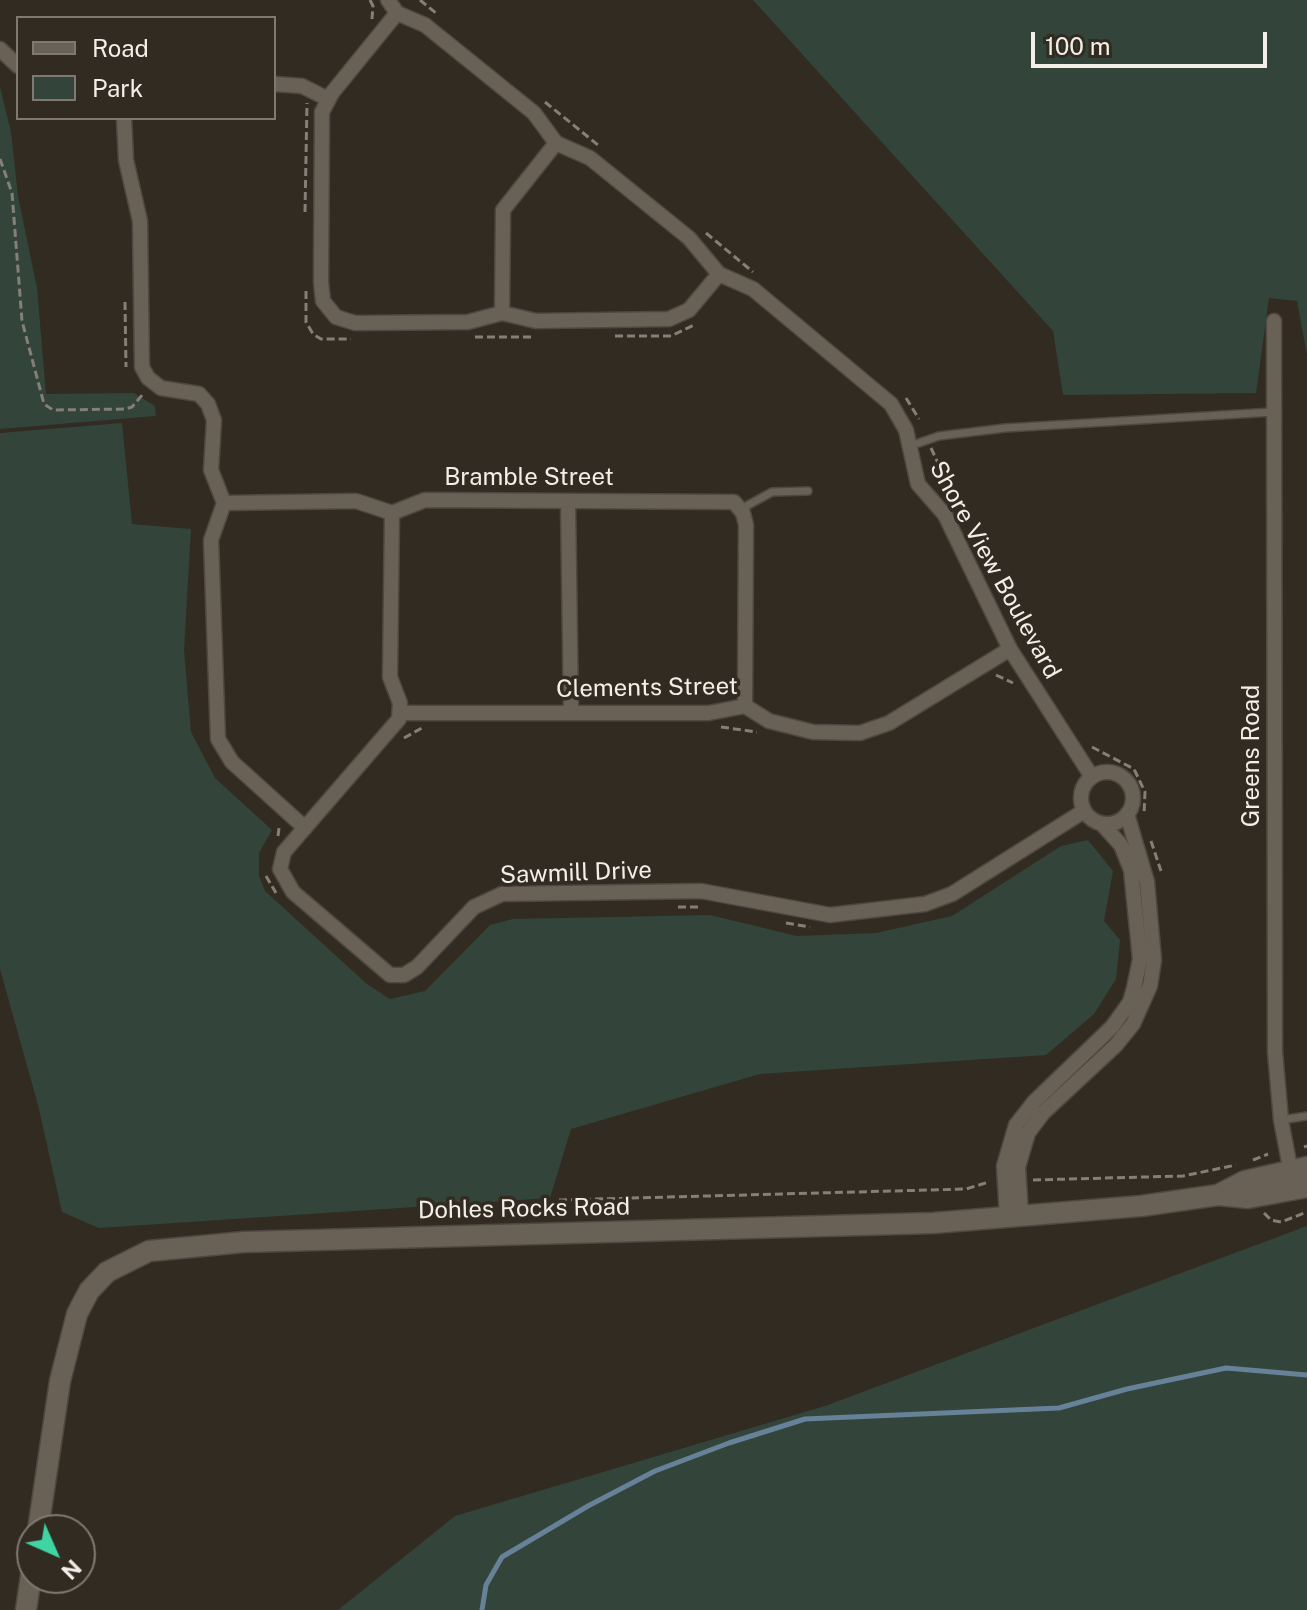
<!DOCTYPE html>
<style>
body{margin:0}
#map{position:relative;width:1307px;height:1610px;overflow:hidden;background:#322b22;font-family:"Public Sans",sans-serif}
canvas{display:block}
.legend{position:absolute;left:16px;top:16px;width:260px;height:104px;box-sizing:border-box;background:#322b22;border:2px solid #7f7971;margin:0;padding:10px 14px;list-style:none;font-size:24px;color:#f3eee8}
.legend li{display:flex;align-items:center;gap:16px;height:40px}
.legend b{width:40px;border:2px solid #7f7971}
.north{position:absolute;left:16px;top:1514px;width:80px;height:80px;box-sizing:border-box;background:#322b22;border:2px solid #7f7971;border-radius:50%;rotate:135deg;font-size:22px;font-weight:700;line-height:32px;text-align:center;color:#f3eee8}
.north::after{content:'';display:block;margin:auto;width:28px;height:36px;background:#3fd4a2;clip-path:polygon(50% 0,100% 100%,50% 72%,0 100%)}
.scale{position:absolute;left:1031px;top:32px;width:236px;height:36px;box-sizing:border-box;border:4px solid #f3eee8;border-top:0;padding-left:10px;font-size:24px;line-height:28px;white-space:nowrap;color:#f3eee8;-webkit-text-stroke:6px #322b22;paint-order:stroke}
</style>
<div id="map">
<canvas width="1307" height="1610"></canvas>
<ul class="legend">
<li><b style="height:10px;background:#696056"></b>Road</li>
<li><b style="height:22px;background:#33443a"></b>Park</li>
</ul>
<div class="north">N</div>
<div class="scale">100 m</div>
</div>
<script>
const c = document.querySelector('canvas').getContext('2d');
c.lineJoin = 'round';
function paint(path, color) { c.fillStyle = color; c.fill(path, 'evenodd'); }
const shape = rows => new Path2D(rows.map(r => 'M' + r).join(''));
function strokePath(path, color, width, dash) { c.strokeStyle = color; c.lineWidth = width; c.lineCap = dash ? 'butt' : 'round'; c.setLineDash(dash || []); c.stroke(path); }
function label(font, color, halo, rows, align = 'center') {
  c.font = font + ' "Public Sans",sans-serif'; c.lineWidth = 7; c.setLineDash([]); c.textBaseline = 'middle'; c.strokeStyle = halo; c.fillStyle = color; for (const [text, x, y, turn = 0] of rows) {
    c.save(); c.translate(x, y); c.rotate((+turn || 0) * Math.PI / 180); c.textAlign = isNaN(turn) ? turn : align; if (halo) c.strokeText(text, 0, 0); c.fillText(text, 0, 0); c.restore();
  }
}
const green = shape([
 [753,0,1307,0,1307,355,1297,301,1269,298,1256,393,1063,395,1053,331],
 [0,87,11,132,18,196,37,288,46,394,134,393,155,406,156,416,0,429],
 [122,423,132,524,191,529,184,650,191,732,215,778,272,830,259,853,259,876,265,891,367,984,390,999,425,991,490,925,513,919,710,915,797,936,876,933,952,916,1061,846,1088,840,1113,871,1104,921,1120,940,1116,979,1094,1014,1046,1055,760,1074,571,1129,550,1198,99,1228,62,1212,38,1105,0,969,0,433],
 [1307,1226,1307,1610,338,1610,455,1516,825,1406]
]);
const stream = shape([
 [482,1610,486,1585,502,1557,588,1506,655,1471,729,1443,805,1419,1059,1408,1127,1389,1226,1368,1307,1375]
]);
const path = shape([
 [370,0,373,6,372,19],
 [420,0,437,14],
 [545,102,598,145],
 [0,159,12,193,22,321,44,404,53,410,125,409,132,407,143,394],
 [305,212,307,103],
 [706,233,753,272],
 [306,291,306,322,313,334,321,339,351,339],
 [125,302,126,367],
 [615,336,671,336,696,324],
 [475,337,531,337],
 [906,398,919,419],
 [931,448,958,506],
 [996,675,1013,683],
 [721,727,757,732],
 [404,738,422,728],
 [1092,747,1134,769,1145,792,1144,815],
 [278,836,279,828],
 [1151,841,1161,871],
 [266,876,276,893],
 [678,907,701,907],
 [786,923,810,927],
 [1304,1147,1307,1146],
 [1253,1160,1268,1154],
 [1033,1180,1183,1176,1236,1165],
 [559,1200,966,1189,989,1182],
 [1264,1213,1271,1220,1281,1222,1307,1212]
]);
const lane = shape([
 [910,446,939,436,1005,428,1273,412],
 [741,509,772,492,808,491],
 [1281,1120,1307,1116]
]);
const street = shape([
 [388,0,397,13,425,25,534,113,556,143,590,158,689,238,719,274,753,289,891,404,906,430,918,484,945,515,1010,649,1092,777],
 [397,13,332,93,322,112,321,282,323,301,336,317,355,323,468,322,502,313,536,321,669,319,689,310,719,274],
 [0,49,18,66],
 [274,84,302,86,328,99],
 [124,118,126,160,140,221,142,367,148,378,161,388,199,394,208,404,214,420,211,470,224,503,211,540,218,739,232,762,305,828],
 [502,313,503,210,556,143],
 [1274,321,1275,1052,1281,1120,1292,1178],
 [568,501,571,712],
 [224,503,356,501,392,513,425,500,734,502,743,513,746,525,745,706],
 [392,513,390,677,400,703,399,719,284,852,280,869,293,892,390,975,404,975,417,967,474,907,502,894,701,891,830,915,925,904,952,894,1084,811],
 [401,713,709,713,745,706,769,721,813,732,860,733,889,723,1010,649],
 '1081 798a26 26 0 1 1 52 0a26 26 0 1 1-52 0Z',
 [1021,1215,1018,1167,1028,1133,1043,1113,1116,1045,1133,1024,1150,986,1154,960,1147,882,1127,814],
 [1007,1216,1004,1166,1016,1125,1034,1102,1112,1027,1130,1002,1134,988,1140,959,1131,870,1121,845,1102,824]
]);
const secondary = shape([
 [1218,1195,1245,1181,1307,1167],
 [38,1530,60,1381,77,1314,89,1291,107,1272,149,1251,244,1242,933,1223,1141,1206,1218,1195,1248,1198,1307,1187],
 [26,1610,32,1569]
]);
const streetNames = [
 ["Bramble Street",529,478],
 ["Shore View Boulevard",995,570,61],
 ["Clements Street",647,688,-1],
 ["Greens Road",1252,756,-90],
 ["Sawmill Drive",576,873,-2],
 ["Dohles Rocks Road",524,1209,-1]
];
paint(green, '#33443a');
strokePath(stream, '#678199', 5);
strokePath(lane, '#4e4840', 10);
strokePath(street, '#4e4840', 17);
strokePath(secondary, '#4e4840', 23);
strokePath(path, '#857f77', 3, [8, 4]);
strokePath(lane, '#696056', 7);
strokePath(street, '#696056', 14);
strokePath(secondary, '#696056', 20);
label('24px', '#f3eee8', '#322b22', streetNames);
</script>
